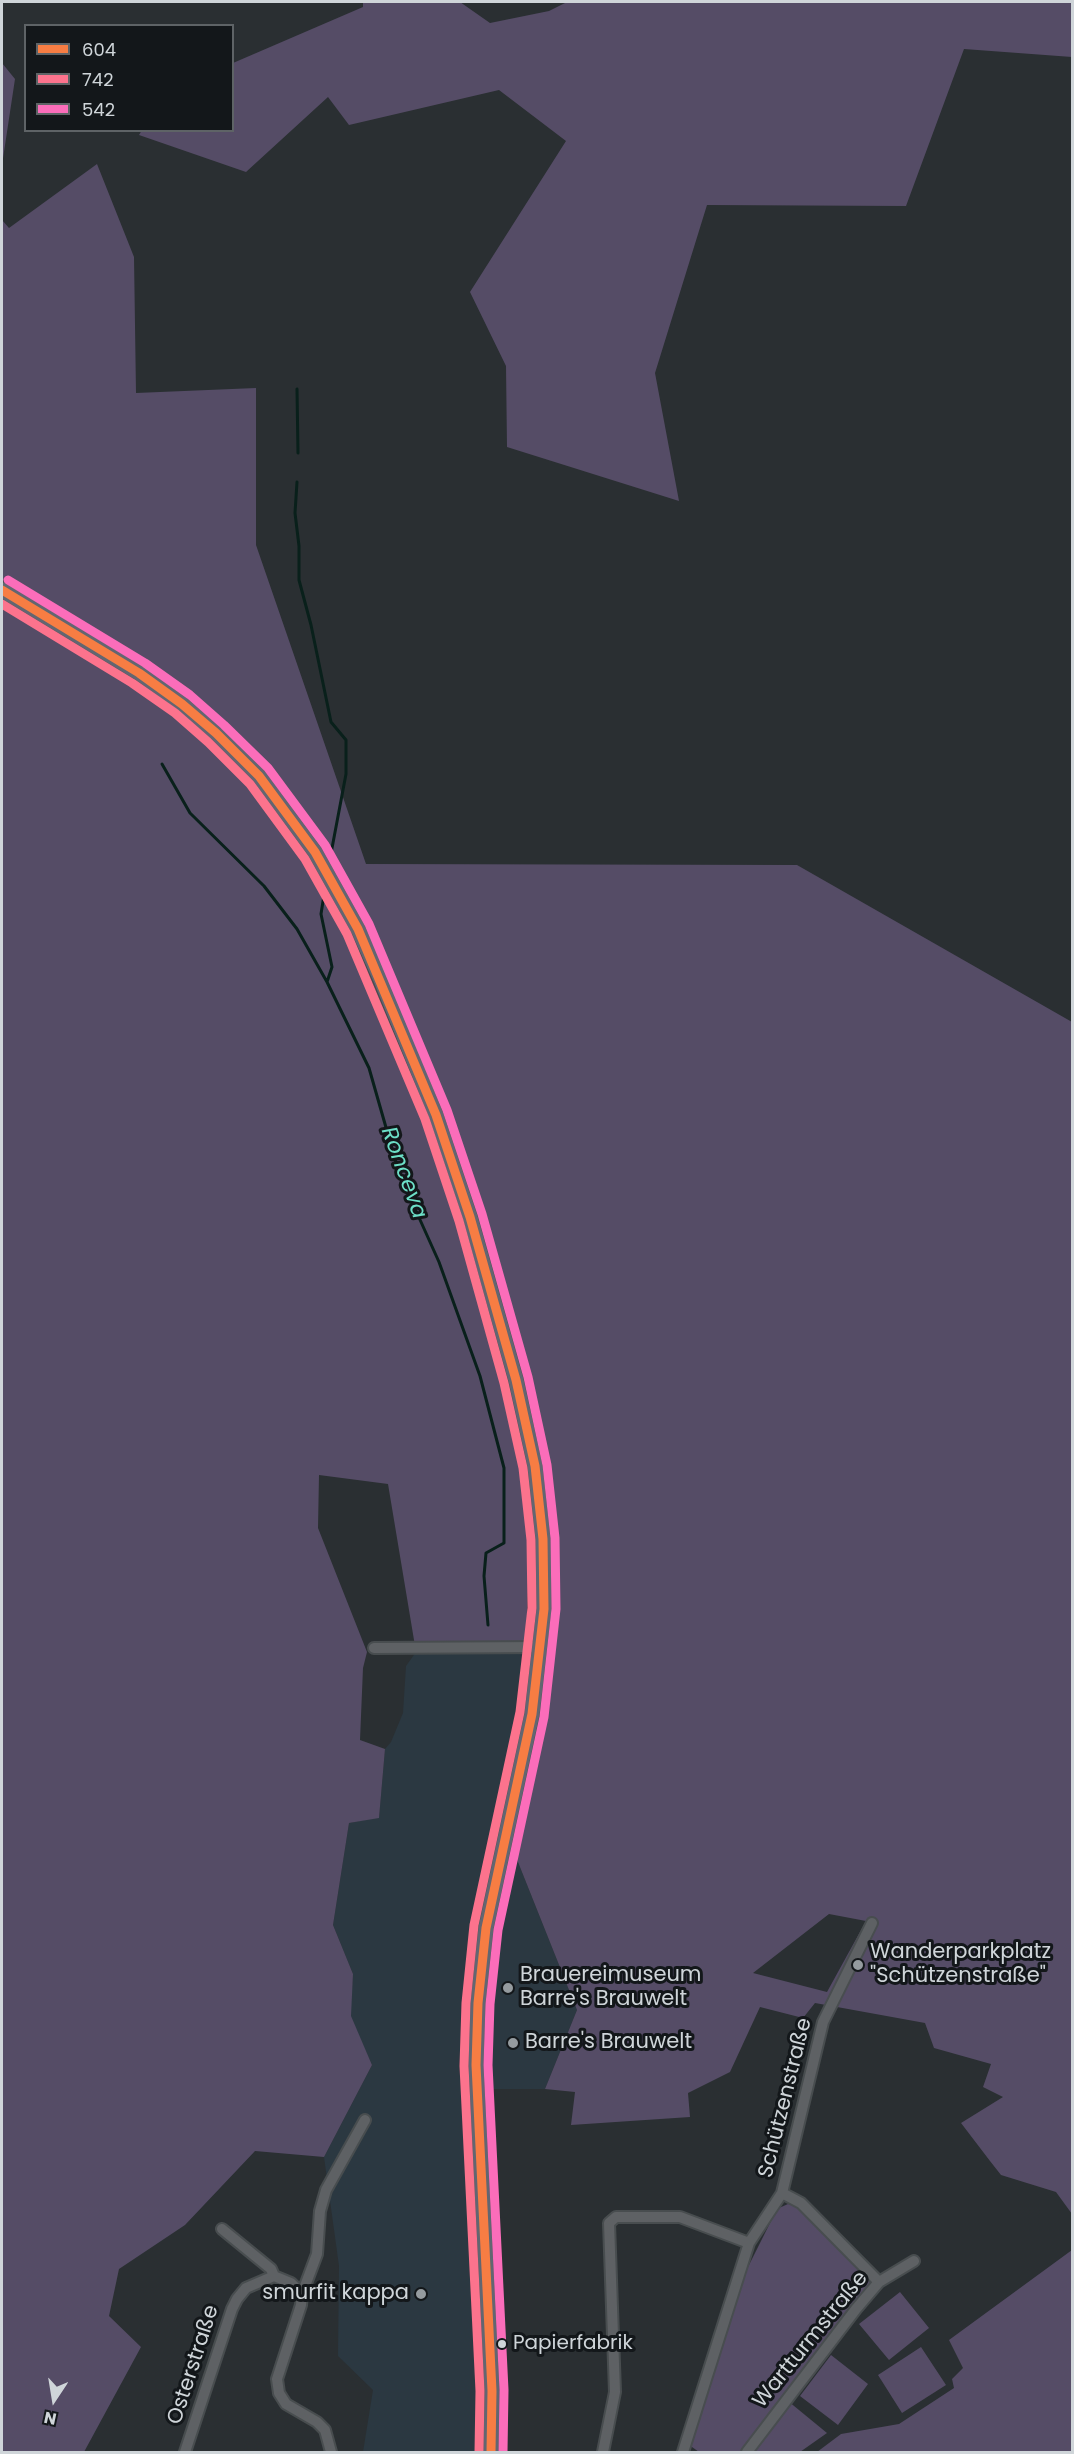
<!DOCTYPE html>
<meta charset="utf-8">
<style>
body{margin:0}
#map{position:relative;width:1074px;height:2454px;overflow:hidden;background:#2a2f32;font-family:Poppins,sans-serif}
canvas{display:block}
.frame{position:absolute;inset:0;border:3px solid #cfd5d9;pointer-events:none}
.legend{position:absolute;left:24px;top:24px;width:210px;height:108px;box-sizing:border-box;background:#13171a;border:2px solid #5e6366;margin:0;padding:8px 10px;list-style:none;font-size:18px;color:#cfd5d9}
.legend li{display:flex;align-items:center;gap:12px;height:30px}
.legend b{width:30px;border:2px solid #5e6366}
.north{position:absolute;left:24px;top:2370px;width:60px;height:60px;-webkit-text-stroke:4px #13171a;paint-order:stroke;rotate:192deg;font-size:16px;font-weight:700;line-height:24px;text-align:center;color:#cfd5d9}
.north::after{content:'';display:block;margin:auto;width:21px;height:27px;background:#cfd5d9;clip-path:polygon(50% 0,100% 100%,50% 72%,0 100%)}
</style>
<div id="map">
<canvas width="1074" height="2454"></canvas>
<div class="frame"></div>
<ul class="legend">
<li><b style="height:8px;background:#f77d43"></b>604</li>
<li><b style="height:8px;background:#fc738d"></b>742</li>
<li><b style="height:8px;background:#fb6dba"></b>542</li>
</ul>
<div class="north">N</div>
</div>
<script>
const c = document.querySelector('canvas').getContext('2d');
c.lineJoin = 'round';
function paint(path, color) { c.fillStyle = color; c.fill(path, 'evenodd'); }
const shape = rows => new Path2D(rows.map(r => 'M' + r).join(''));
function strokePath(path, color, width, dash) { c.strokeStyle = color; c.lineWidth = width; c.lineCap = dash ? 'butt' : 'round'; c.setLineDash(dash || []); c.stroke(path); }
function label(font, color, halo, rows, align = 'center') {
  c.font = font + ' Poppins,sans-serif'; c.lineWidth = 6; c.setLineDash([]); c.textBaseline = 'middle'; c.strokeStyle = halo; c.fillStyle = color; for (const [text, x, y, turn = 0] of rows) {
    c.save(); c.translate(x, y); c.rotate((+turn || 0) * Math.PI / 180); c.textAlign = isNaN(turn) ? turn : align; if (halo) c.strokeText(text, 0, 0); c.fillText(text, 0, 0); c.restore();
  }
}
const built = shape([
 [550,1647,534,1757,514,1852,577,2010,545,2089,485,2089,470,2085,484,2430,481,2452,363,2452,373,2390,338,2356,339,2266,324,2157,372,2065,350,2016,353,1974,333,1925,349,1823,379,1817,385,1749,391,1742,403,1713,406,1666,416,1652]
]);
const green = shape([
 [363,2,460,2,490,23,549,11,567,2,1072,2,1072,57,964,49,906,206,707,205,655,373,679,501,507,447,506,366,470,292,566,141,499,90,349,125,328,97,246,172,139,135,142,130,232,130,233,63,363,7],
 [2,63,15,79,2,165],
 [97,164,134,257,136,393,256,388,256,545,366,864,797,865,1072,1022,1072,2214,1056,2192,1001,2175,990,2161,961,2123,1003,2097,983,2087,991,2064,934,2048,925,2023,815,2003,803,2018,760,2007,730,2072,688,2093,690,2117,571,2125,575,2092,545,2089,577,2010,514,1852,534,1757,550,1647,552,1537,543,1467,510,1326,479,1216,444,1109,381,955,341,878,298,809,248,745,187,693,2,579,2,220,9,228],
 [829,1914,866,1921,827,1992,753,1973],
 [2,606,139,689,191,728,239,775,272,813,308,868,338,922,382,1013,427,1131,466,1246,492,1338,518,1447,529,1549,526,1649,416,1652,388,1484,319,1475,318,1528,367,1652,363,1668,360,1740,385,1749,379,1818,349,1823,333,1925,353,1974,351,2016,372,2065,324,2157,255,2151,185,2225,119,2269,109,2316,141,2347,84,2452,2,2452],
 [788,2204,798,2206,870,2278,871,2285,741,2452,699,2452,692,2447,692,2443,745,2273,773,2217,779,2208],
 [1072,2250,1072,2452,817,2452,841,2434,899,2424,954,2388,952,2379,963,2368,949,2340],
 [900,2292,929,2328,889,2360,859,2324],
 [921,2347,946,2385,902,2413,878,2375],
 [831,2355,868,2384,838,2425,800,2396],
 [788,2401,827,2433,800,2452,748,2452]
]);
const stream = shape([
 [297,389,298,453],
 [297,482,295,513,299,546,299,580,311,625,331,722,346,740,346,774,329,864],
 [162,764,190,813,264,886,297,929,327,982,369,1068,399,1173,439,1262,480,1376,504,1468,504,1543,486,1553,484,1576,488,1625],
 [324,895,321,914,332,967,327,982]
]);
const street = shape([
 [374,1648,541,1647],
 [782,2193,801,2203,879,2282],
 [222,2229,271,2269,274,2276],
 [185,2452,232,2309,237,2299,246,2288,274,2276,291,2283,302,2294],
 [331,2452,325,2430,317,2422,286,2404,279,2393,277,2379,301,2305,302,2294,317,2254,320,2211,326,2190,365,2120],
 [603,2452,615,2392,609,2223,616,2217,680,2217,749,2243],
 [683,2452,749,2243,782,2193,823,2022,872,1923],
 [747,2452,856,2309,879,2282,914,2261]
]);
const primary = shape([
 [2,590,139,673,182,704,216,733,259,776,315,852,358,929,381,980,436,1115,470,1217,516,1380,535,1466,539,1502,543,1539,544,1609,532,1714,486,1928,478,2003,476,2065,492,2391,491,2452]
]);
const bus1 = shape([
 [2,590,139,673,182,704,216,733,259,776,315,852,358,929,436,1115,470,1217,516,1380,535,1466,543,1539,544,1609,532,1714,486,1928,478,2003,476,2065,492,2391,491,2452]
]);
const bus2 = shape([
 [2,604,132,683,175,713,208,742,250,784,305,859,347,934,425,1119,459,1221,504,1383,523,1468,531,1540,532,1608,520,1712,474,1925,466,2003,464,2066,480,2391,479,2452]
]);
const bus3 = shape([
 [8,580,145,663,190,695,224,725,268,768,325,845,369,924,447,1110,482,1214,528,1377,547,1465,555,1538,556,1609,544,1717,498,1930,490,2004,488,2065,504,2390,503,2452]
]);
const markers = [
 [858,1965,6,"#959b9f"],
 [508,1988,6,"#959b9f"],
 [513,2043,6,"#959b9f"],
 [421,2294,6,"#959b9f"],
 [502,2344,5,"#cfd5d9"]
];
const busNames = [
 ["Papierfabrik",513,2344]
];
const poiNames = [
 ["Wanderparkplatz",870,1953],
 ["\"Schützenstraße\"",870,1977],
 ["Brauereimuseum",520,1976],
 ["Barre's Brauwelt",520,2000],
 ["Barre's Brauwelt",525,2043],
 ["smurfit kappa",409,2294,"right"]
];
const streetNames = [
 ["Schützenstraße",786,2098,-76],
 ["Wartturmstraße",811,2340,-51],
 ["Osterstraße",194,2365,-72]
];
const waterNames = [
 ["Ronceva",403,1173,70]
];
paint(built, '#2b3841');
paint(green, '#554c66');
strokePath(stream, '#09201b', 3);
strokePath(street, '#484d4f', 14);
strokePath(primary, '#484d4f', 18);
strokePath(street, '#5e6164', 10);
strokePath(primary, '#626671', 15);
strokePath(bus1, '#f77d43', 9);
strokePath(bus2, '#fc738d', 9);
strokePath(bus3, '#fb6dba', 9);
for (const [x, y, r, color] of markers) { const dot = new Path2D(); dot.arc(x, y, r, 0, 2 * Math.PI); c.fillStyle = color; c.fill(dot); strokePath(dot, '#13171a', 2); }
label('20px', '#cfd5d9', '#13171a', busNames, 'left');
label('21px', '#cfd5d9', '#13171a', poiNames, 'left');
label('21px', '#cfd5d9', '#13171a', streetNames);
label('italic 22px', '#6cdfc7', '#13171a', waterNames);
</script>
